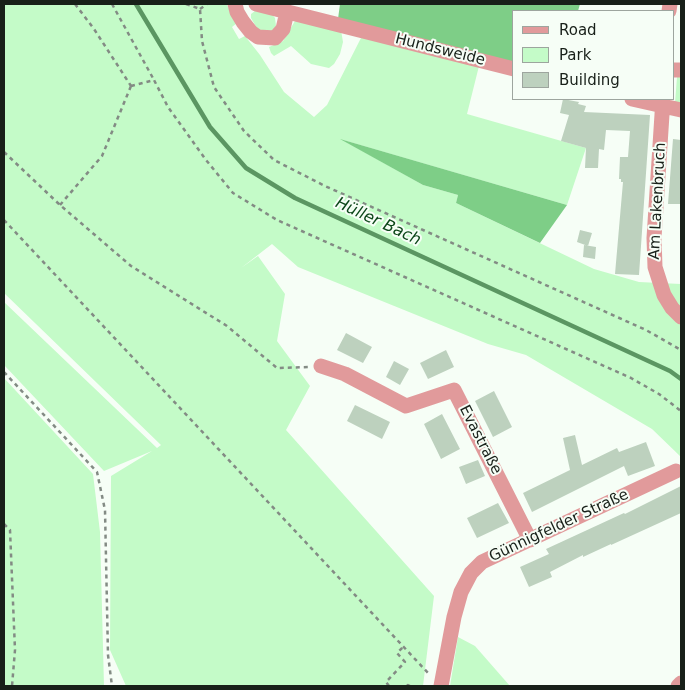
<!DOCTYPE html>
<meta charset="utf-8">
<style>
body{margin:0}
#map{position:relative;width:685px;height:690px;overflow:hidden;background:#f6fef6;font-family:"DejaVu Sans",sans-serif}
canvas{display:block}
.frame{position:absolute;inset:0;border:5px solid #182019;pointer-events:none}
.legend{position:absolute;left:512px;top:10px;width:162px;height:90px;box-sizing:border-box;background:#f6fef6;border:1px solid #9da59e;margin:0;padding:6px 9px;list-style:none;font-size:15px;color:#182019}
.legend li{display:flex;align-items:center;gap:10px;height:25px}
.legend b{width:25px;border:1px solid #9da59e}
</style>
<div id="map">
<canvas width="685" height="690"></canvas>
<div class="frame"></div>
<ul class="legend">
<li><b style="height:6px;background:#e19a9b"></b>Road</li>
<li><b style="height:14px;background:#c4fbc8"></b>Park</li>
<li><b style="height:14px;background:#bdd1be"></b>Building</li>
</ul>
</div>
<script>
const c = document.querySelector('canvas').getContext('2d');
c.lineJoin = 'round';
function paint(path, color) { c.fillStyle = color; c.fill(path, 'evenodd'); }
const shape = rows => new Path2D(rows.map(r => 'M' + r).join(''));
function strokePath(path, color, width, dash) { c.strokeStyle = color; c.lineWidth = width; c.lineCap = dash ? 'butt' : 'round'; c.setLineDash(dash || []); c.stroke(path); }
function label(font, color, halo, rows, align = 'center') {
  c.font = font + ' "DejaVu Sans",sans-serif'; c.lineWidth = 4; c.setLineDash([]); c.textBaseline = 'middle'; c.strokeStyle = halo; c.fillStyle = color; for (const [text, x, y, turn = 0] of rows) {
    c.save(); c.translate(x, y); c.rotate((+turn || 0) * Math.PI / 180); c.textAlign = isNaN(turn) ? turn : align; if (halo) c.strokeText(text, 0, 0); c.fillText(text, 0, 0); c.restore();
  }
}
const green = shape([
 [4,4,224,4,227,5,237,23,232,27,239,39,245,36,260,55,284,92,314,117,327,105,362,36,479,66,467,114,586,148,567,205,343,140,423,185,458,195,456,203,594,269,639,282,681,284,681,457,652,429,526,355,488,344,298,267,272,244,241,268,258,256,285,294,277,341,310,386,286,430,434,596,423,686,126,686,110,650,111,476,152,451,104,471,4,365,4,302,157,448,161,445,4,293],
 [255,11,271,13,275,18,276,26,272,31,258,30,251,18,251,14],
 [295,21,341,30,343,42,340,54,334,64,329,68,311,64,291,46,274,56,271,53,269,47,283,41],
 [677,77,681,77,681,104,675,103],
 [4,378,93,474,100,532,104,686,4,686],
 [458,637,475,646,510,686,450,686]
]);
const forest = shape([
 [340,4,580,4,578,11,514,11,514,63,338,19],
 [340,139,567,205,540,243,456,203,458,195,423,185]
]);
const stream = shape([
 [136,4,210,127,246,168,295,198,670,371,681,379]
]);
const building = shape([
 [563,99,579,102,578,104,586,106,584,112,650,115,639,275,615,274,623,182,621,182,621,179,619,179,620,157,628,157,630,131,606,130,604,150,599,149,598,168,585,168,586,148,561,141,569,115,560,113],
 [673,139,681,140,681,204,668,204],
 [580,230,592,233,588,246,577,242],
 [584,245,596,247,595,259,583,257],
 [346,333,372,347,363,363,337,350],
 [446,350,454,367,428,379,420,363],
 [394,361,409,369,400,385,386,377],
 [494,391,512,427,493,437,475,401],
 [355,405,390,422,382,439,347,421],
 [442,414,460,449,441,459,424,424],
 [575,435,582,465,617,448,619,452,646,442,655,466,628,476,624,466,532,512,523,493,570,470,563,438],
 [478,460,485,476,466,484,459,467],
 [681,486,681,513,611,545,611,544,583,557,583,555,550,572,552,577,529,587,520,567,549,554,546,549,624,513,625,514],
 [498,503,509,523,477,538,467,518]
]);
const path = shape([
 [75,4,94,29,131,86],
 [112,4,154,80],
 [186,4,200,9,202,41,214,87,244,131,274,160,325,186,646,330,681,350],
 [200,9,207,4],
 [131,86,154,80,168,107,206,160,233,193,277,220,631,378,659,394,681,411],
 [4,152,60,205,131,266,227,326,277,368,308,367],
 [60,205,102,156,131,86],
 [4,220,429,674],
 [4,372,97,472,105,510,108,655,112,686],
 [4,524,10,530,15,650,12,686],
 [389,686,386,682,405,662,397,653,403,647],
 [407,686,408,685,410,686]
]);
const minor = shape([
 [235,4,237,12,243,22,251,32,258,37,275,38,283,29,287,12],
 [256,4,514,69],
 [669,11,670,4],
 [674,70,681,70],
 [632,99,681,110],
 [663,99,654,238,655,267,664,295,672,308,681,317],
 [321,366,345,374,406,406,454,390,530,540],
 [441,686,454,617,461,592,471,573,482,562,676,471]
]);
const tertiary = shape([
 [678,686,681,683]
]);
const streetNames = [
 ["Hundsweide",440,50,14],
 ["Am Lakenbruch",658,201,-87],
 ["Evastraße",480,440,63],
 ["Günnigfelder Straße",559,526,-25]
];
const waterNames = [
 ["Hüller Bach",378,222,25]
];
paint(green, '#c4fbc8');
paint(forest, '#7ece87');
strokePath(stream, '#5b9662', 4.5);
paint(building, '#bdd1be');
strokePath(path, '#838b84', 2.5, [4, 4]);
strokePath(minor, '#e19a9b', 15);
strokePath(tertiary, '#e19a9b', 15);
label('15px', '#182019', '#f6fef6', streetNames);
label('italic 16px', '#0c4719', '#f6fef6', waterNames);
</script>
